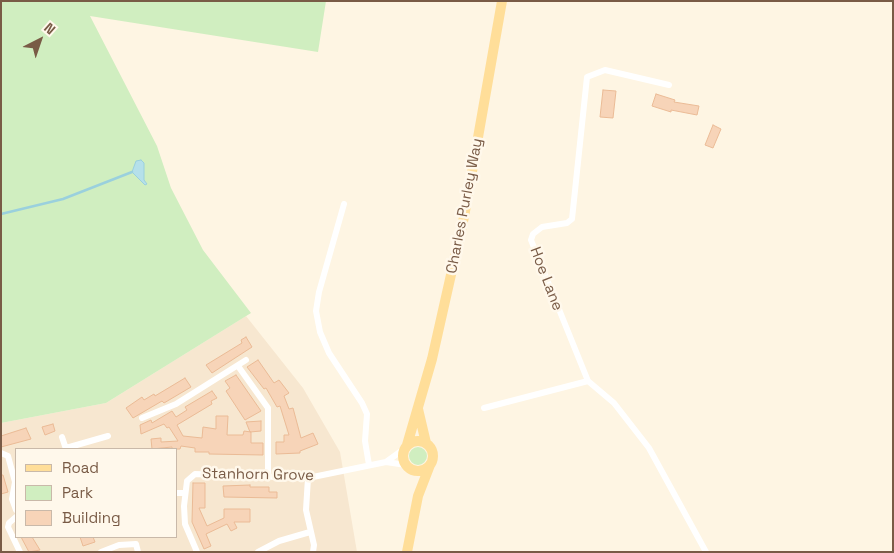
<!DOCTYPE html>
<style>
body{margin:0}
#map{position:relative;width:894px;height:553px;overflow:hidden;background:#fef5e3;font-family:"Space Grotesk",sans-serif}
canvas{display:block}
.frame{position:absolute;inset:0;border:2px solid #795b46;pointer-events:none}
.legend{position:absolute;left:15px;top:448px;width:162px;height:90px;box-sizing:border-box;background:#fff8eb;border:1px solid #c9b9a9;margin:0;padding:6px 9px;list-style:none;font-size:15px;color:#795b46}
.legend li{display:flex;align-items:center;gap:10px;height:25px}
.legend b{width:25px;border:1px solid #c9b9a9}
.north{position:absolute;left:15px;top:15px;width:50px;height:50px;-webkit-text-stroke:4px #fff8eb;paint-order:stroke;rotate:41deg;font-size:14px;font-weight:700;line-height:20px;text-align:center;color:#795b46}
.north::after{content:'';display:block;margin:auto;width:18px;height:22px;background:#795b46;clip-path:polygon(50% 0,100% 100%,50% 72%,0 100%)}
</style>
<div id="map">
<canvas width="894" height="553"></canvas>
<div class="frame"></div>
<ul class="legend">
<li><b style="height:6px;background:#ffde99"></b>Road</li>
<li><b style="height:14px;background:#d0eec0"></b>Park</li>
<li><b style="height:14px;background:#f7d4b8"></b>Building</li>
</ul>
<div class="north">N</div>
</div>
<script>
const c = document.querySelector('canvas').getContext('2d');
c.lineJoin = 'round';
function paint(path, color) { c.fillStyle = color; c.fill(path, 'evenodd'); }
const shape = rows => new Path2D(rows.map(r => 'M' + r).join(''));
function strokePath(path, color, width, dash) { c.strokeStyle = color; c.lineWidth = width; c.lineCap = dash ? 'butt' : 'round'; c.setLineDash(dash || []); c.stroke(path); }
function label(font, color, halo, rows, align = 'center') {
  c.font = font + ' "Space Grotesk",sans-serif'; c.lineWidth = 5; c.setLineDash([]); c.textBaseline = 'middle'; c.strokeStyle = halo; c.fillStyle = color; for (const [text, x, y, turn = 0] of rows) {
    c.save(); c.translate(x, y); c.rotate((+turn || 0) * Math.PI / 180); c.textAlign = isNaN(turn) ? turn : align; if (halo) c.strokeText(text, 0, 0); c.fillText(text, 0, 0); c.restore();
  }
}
const residential = shape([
 [246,316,303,388,340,452,357,552,1,552,1,423,106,403],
 [16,449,176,449,176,537,16,537]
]);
const green = shape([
 [1,1,326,1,318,52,90,16,157,146,171,188,203,250,251,313,106,403,1,423],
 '409 456a9 9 0 1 1 18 0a9 9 0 1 1-18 0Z'
]);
const water = shape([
 [141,160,144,163,144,180,147,184,145,185,132,172,136,161,141,160]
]);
const stream = shape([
 [1,214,63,199,132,172]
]);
const building = shape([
 [603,90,616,91,613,118,600,117,603,90],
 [656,94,675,100,674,102,699,106,697,115,671,110,671,112,652,106,656,94],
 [713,125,721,129,713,148,705,145,713,125],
 [246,337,252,347,212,373,206,365,242,343,241,340,246,337],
 [258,360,274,383,279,380,289,393,284,396,289,409,293,408,301,438,313,433,318,444,300,451,300,453,276,454,276,442,284,442,284,435,289,435,280,406,277,407,266,388,264,389,247,367,258,360],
 [236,375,261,411,245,420,226,391,230,388,225,381,236,375],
 [185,378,191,387,164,403,162,401,133,418,126,408,142,397,144,400,154,394,155,396,185,378],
 [212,391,217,398,211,401,212,404,177,425,183,436,202,438,203,427,216,429,216,416,228,416,227,435,243,435,244,431,251,432,251,443,263,443,263,455,209,454,209,452,195,452,195,448,181,446,180,449,172,449,172,447,152,449,151,439,161,438,161,442,178,441,169,427,167,428,164,424,141,434,140,425,151,420,152,423,172,411,176,417,187,410,185,407,212,391],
 [261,421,261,431,250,432,246,422,261,421],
 [53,424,55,431,45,435,42,427,53,424],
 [26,428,31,439,1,447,1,436,26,428],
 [1,475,3,475,8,492,1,494,1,475],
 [193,483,205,483,205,508,199,508,207,526,224,518,224,509,250,509,250,522,234,522,237,528,231,531,227,524,206,534,211,546,204,549,192,522,193,483],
 [250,485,250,487,269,487,269,492,277,492,277,498,224,497,223,486,250,485],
 [21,537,32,537,40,550,29,552,21,537],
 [80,537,93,537,95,542,83,546,80,537]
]);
const minor = shape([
 [669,85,605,70,587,77,572,219,567,223,542,227,533,234,531,240,588,381,614,403,649,448,706,552],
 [344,204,319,292,316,311,320,332,329,353,362,403,367,414,365,441,369,465],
 [238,366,268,408,268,477],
 [484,408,588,381],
 [142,418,176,404,246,360],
 [62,437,66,449],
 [66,448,108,436],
 [1,453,8,456,15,482,12,499,16,510],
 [386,462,404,449],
 [308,478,306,510,314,545,313,552],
 [176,493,184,493],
 [16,517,9,523,8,527,20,552],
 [101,552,119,545,136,544,138,552],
 [197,552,185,524,184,506,187,481,195,474,308,478,386,462,406,465],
 [258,552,279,541,310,532]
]);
const primary = shape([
 [418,409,426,443],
 '403 456a15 15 0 1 1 30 0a15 15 0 1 1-30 0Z',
 [407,445,432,359,464,217,502,1],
 [407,552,418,496,430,465]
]);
const streetNames = [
 ["Charles Purley Way",465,206,-79],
 ["Hoe Lane",546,279,69],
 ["Stanhorn Grove",258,475,1]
];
paint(residential, '#f7e7d0');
paint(green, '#d0eec0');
paint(water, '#b5e0ea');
strokePath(water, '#9ad0dd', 1);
strokePath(stream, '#9ad0dd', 2.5);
paint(building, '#f7d4b8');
strokePath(building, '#ebbb96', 1);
strokePath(minor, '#fff', 6);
strokePath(primary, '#ffde99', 10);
label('15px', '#795b46', '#fff8eb', streetNames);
</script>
